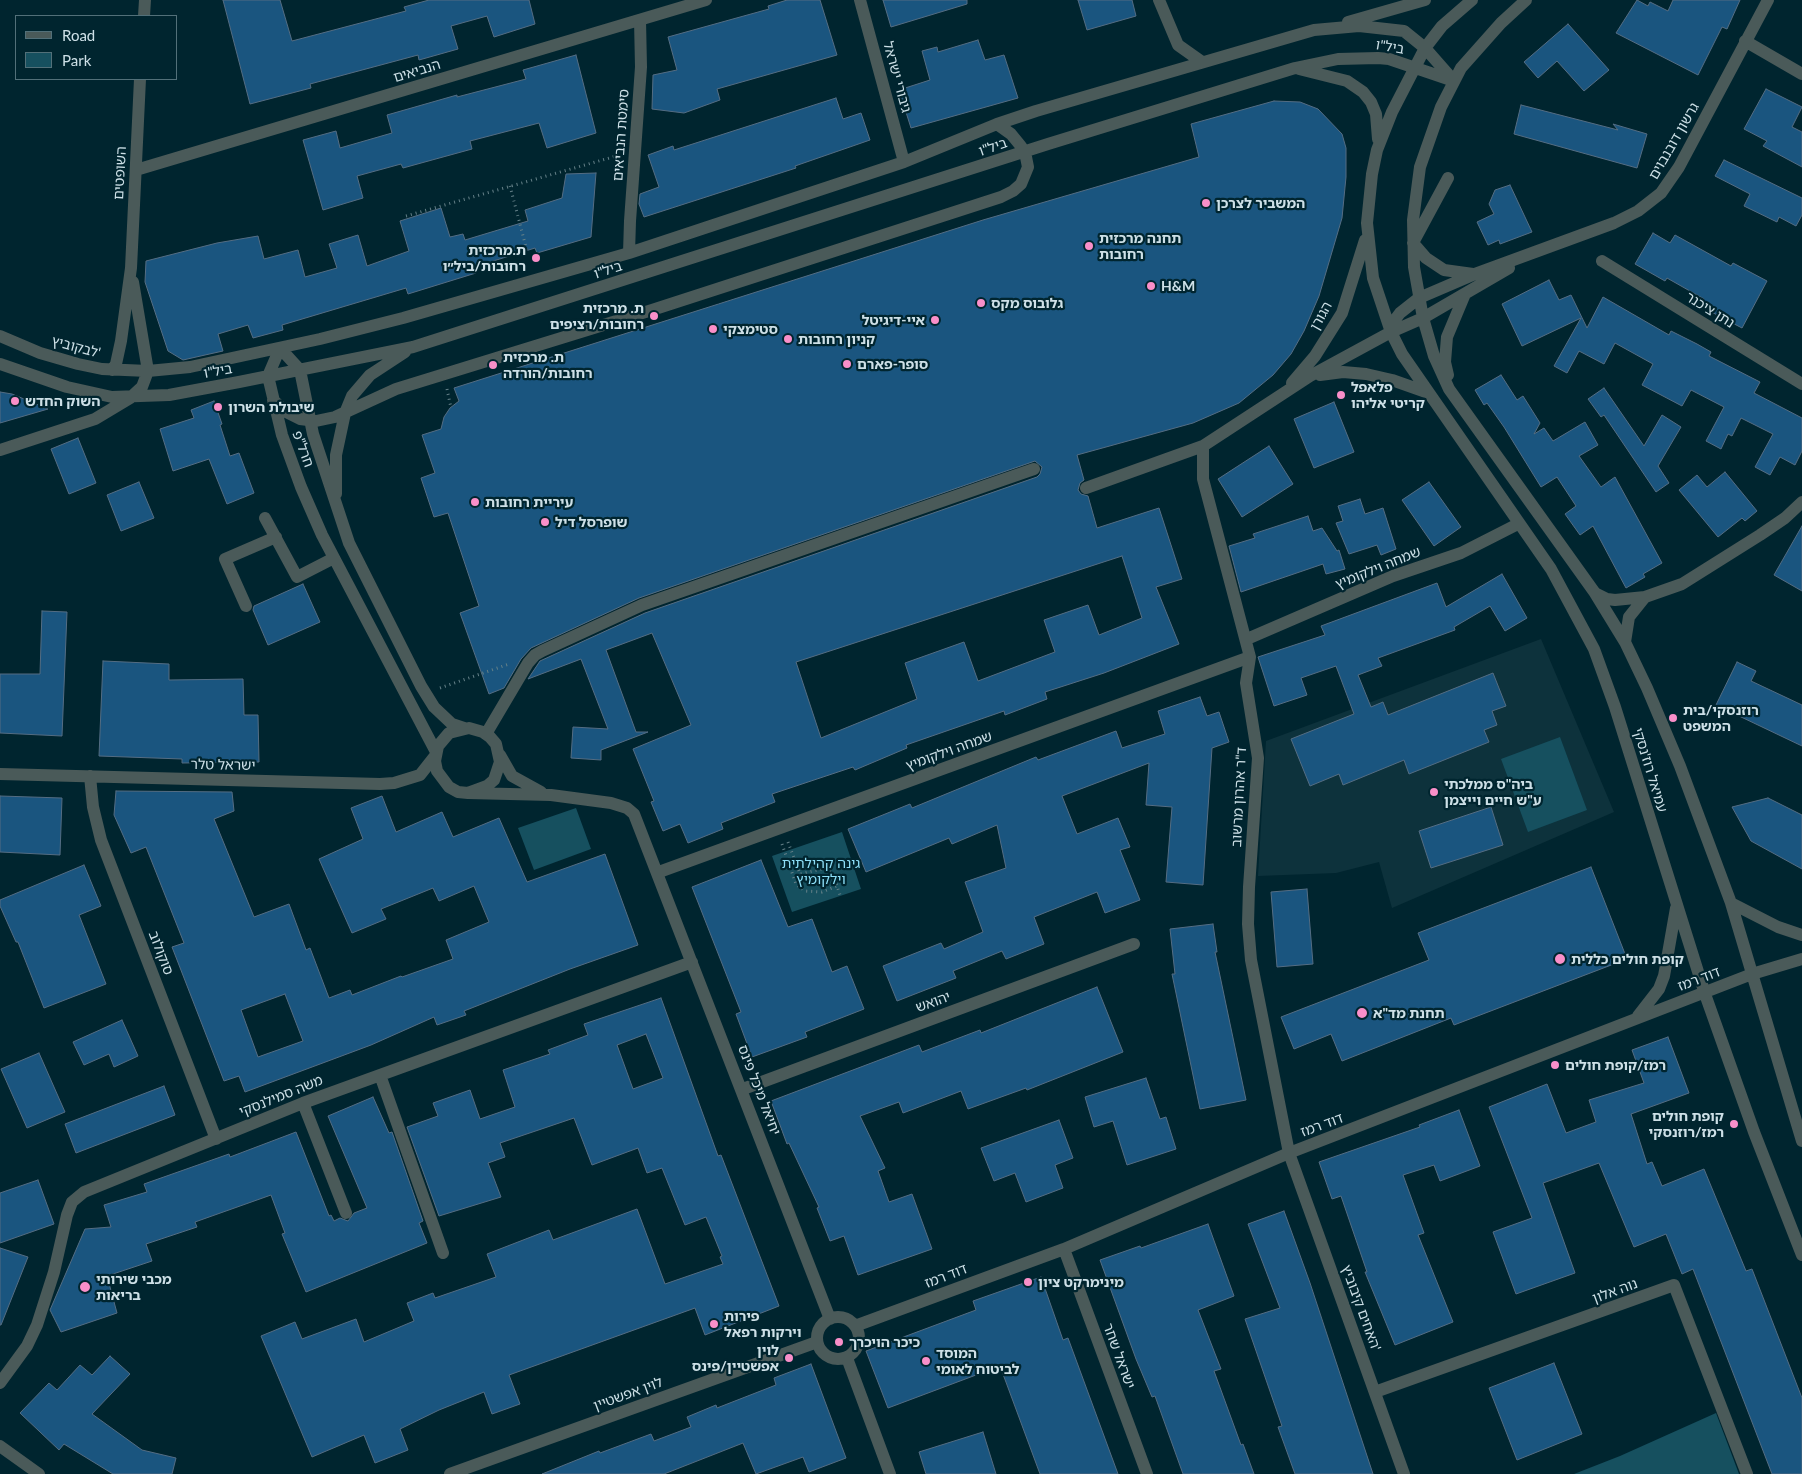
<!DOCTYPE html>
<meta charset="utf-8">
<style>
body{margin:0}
#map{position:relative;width:1802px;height:1474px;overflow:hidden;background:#00252f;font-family:Lato,sans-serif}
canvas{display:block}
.legend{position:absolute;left:15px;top:15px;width:162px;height:65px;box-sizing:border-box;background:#00252f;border:1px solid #527079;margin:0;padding:6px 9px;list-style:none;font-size:15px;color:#cde0e7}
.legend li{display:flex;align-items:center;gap:10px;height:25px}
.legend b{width:25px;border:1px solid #527079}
</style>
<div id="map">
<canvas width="1802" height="1474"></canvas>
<ul class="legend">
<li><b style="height:6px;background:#4a5a59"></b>Road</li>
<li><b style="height:14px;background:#16505f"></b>Park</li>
</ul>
</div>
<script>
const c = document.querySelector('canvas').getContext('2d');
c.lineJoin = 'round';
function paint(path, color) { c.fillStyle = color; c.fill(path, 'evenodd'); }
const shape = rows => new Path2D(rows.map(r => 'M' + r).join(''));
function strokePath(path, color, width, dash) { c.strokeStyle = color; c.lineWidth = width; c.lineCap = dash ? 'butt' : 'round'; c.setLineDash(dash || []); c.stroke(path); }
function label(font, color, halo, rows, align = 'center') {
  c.font = font + ' Lato,"Noto Sans Hebrew",sans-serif'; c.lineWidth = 4.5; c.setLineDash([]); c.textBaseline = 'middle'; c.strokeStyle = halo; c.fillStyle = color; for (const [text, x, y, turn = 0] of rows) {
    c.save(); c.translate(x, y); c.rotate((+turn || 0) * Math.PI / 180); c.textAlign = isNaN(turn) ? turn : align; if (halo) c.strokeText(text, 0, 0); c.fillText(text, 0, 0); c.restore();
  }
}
const built = shape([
 [1541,639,1614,812,1392,908,1379,862,1336,873,1258,876,1266,741]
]);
const green = shape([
 [1560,737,1587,810,1528,832,1501,759],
 [576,808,591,849,534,870,518,828],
 [842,832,861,889,792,912,772,856],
 [1716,1413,1739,1474,1574,1474,1620,1456]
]);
const building = shape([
 [223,0,280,0,292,41,406,11,404,7,429,0,529,0,535,24,494,37,487,16,451,26,458,49,419,60,418,55,310,84,311,88,250,104,223,0],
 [787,0,820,0,837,55,717,89,720,100,684,113,652,109,653,75,677,70,668,37,769,9,768,6,787,0],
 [883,0,967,0,967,4,891,27,883,0],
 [1078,0,1132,0,1136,16,1087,30,1078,0],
 [1637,0,1648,6,1650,2,1668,11,1673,0,1740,0,1727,29,1722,27,1698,75,1616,33,1637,0],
 [1568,24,1609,70,1584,91,1557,61,1538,78,1524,62,1568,24],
 [978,40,985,60,1004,55,1018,98,911,128,899,90,930,80,922,51,937,47,938,52,978,40],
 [576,55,596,133,547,148,539,123,470,141,472,149,403,168,401,164,357,176,363,198,323,210,303,140,336,131,340,148,392,133,387,115,457,95,457,97,526,79,523,70,576,55],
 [1766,89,1802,107,1792,127,1802,132,1802,167,1763,146,1767,141,1744,129,1766,89],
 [836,98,843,119,861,113,870,140,795,166,796,168,644,217,639,204,640,194,659,187,648,155,673,146,674,150,836,98],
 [1274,101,1300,102,1318,109,1342,134,1346,148,1346,177,1342,218,1319,296,1304,331,1291,354,1273,375,1239,403,1193,423,1077,455,1084,480,1080,483,1078,490,1081,494,1088,496,1097,528,1159,508,1182,579,1156,587,1179,644,1104,673,1045,692,1047,699,1005,715,1004,711,906,745,907,748,855,770,853,767,772,794,775,802,721,823,723,829,688,843,680,824,663,831,651,802,654,801,633,749,691,725,652,633,606,650,636,732,648,732,601,750,601,760,571,758,573,727,608,729,581,659,528,679,540,661,645,613,1037,477,1040,474,1042,467,1035,461,639,598,531,648,521,659,504,688,489,694,460,613,479,606,448,513,434,517,421,478,435,473,422,435,441,429,444,417,450,408,459,401,454,388,983,220,1199,157,1191,124,1274,101],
 [1122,556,1142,618,1099,635,1088,605,1044,620,1055,652,978,681,964,642,905,663,917,699,821,738,796,662,1122,556],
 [1521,105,1618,130,1613,124,1647,134,1637,168,1514,134,1521,105],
 [1724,160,1802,198,1802,215,1796,226,1779,217,1777,222,1744,206,1750,194,1715,176,1724,160],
 [596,173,591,237,537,253,535,248,474,267,476,273,408,294,406,288,282,325,283,330,253,338,248,325,218,334,223,351,205,355,183,360,168,351,145,282,146,261,217,243,258,236,264,259,298,250,305,277,337,268,329,244,358,235,367,266,409,251,400,221,441,208,450,237,463,234,465,240,528,221,525,210,562,198,566,174,596,173],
 [1510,185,1532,232,1500,244,1499,240,1488,245,1477,222,1494,214,1489,204,1495,190,1510,185],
 [1653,233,1670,243,1675,235,1731,266,1733,263,1767,281,1742,328,1700,306,1704,299,1667,278,1665,281,1635,264,1653,233],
 [1549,280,1559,300,1571,295,1587,328,1603,297,1669,335,1671,331,1697,344,1711,352,1709,356,1760,382,1754,393,1802,418,1802,451,1795,465,1780,457,1770,475,1755,467,1773,434,1741,418,1732,436,1728,434,1721,449,1706,441,1724,407,1691,390,1682,406,1642,385,1653,364,1615,343,1604,364,1579,351,1567,373,1554,366,1581,318,1522,346,1502,304,1549,280],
 [1501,375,1517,400,1523,396,1540,423,1534,434,1544,428,1553,441,1585,422,1598,445,1579,456,1601,487,1615,477,1662,563,1643,574,1645,577,1626,588,1593,526,1580,535,1565,514,1576,506,1557,477,1541,487,1504,427,1487,403,1484,405,1475,390,1501,375],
 [1604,388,1644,446,1662,415,1681,427,1658,466,1669,483,1656,492,1604,415,1601,417,1588,399,1604,388],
 [0,392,12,394,48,409,0,423,0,392],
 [214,401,222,424,220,425,230,456,239,453,254,493,227,504,209,459,173,471,160,429,194,418,191,410,214,401],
 [1334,402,1354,452,1314,468,1294,419,1334,402],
 [78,438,96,483,69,494,51,449,78,438],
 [1269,446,1293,484,1242,517,1218,479,1269,446],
 [1725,472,1757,511,1745,521,1742,518,1718,537,1679,490,1697,475,1707,487,1725,472],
 [139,482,154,518,121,531,107,495,139,482],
 [1429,482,1461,527,1434,546,1402,500,1429,482],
 [1360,499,1365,514,1383,508,1396,549,1381,555,1377,545,1349,554,1336,523,1343,521,1338,506,1360,499],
 [1308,516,1313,531,1322,528,1337,551,1339,550,1345,569,1326,574,1323,564,1241,592,1229,546,1255,538,1253,534,1308,516],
 [1802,526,1802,591,1774,575,1802,526],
 [1502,574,1527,618,1505,631,1490,606,1454,627,1455,630,1378,658,1382,666,1358,675,1371,707,1383,702,1388,715,1493,673,1506,706,1492,711,1497,725,1484,730,1489,742,1409,774,1404,760,1343,785,1339,774,1310,786,1291,739,1354,714,1336,666,1301,678,1307,695,1274,706,1258,657,1325,635,1321,626,1437,583,1446,607,1502,574],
 [303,584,320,622,268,645,253,610,254,606,303,584],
 [42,611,67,612,62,736,0,733,0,674,40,674,42,611],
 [103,661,169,664,169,680,243,679,244,715,258,715,259,762,182,763,182,759,99,756,103,661],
 [1737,662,1756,671,1751,681,1802,705,1802,746,1716,705,1737,662],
 [1200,697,1207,716,1219,712,1229,742,1212,748,1203,885,1166,882,1172,807,1146,805,1149,763,1062,796,1077,834,1118,818,1130,847,1120,850,1140,900,1105,913,1097,892,1034,917,1044,944,1006,959,1002,951,953,971,956,978,897,1001,883,966,941,943,944,949,983,932,965,882,1006,868,997,825,952,844,949,838,866,872,848,829,910,804,912,808,1036,757,1038,760,1116,731,1122,748,1165,734,1158,711,1200,697],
 [116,791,232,792,234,811,214,819,254,917,289,904,306,950,310,948,329,998,350,990,352,995,401,976,402,977,453,959,446,940,489,922,474,886,439,901,433,888,381,909,386,919,352,933,319,859,363,839,351,808,382,796,396,832,442,812,453,837,499,818,527,882,605,854,638,945,570,969,464,1011,466,1015,437,1025,434,1017,371,1045,245,1092,239,1076,224,1081,172,947,184,943,146,847,131,853,114,815,116,791],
 [285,994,303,1041,258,1057,241,1010,285,994],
 [0,796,62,798,60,855,0,852,0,796],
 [1768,798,1802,815,1802,869,1751,841,1732,807,1768,798],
 [1491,807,1503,845,1431,868,1419,831,1491,807],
 [761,860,788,927,812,919,832,972,847,966,864,1009,805,1032,807,1037,752,1057,736,1014,741,1012,692,887,761,860],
 [84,865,101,906,79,915,106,984,44,1008,18,942,16,942,0,906,0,900,84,865],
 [1591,867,1627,959,1454,1025,1451,1018,1342,1061,1331,1034,1294,1049,1281,1017,1429,960,1418,933,1591,867],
 [1307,889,1313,964,1277,967,1271,892,1307,889],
 [1213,924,1217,952,1215,952,1246,1100,1200,1109,1172,974,1175,974,1170,929,1213,924],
 [1097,987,1123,1052,1027,1090,1026,1088,968,1109,961,1091,903,1113,899,1102,860,1116,885,1168,878,1171,889,1202,912,1194,932,1249,858,1275,844,1236,830,1241,817,1208,819,1207,789,1143,787,1144,771,1101,919,1045,922,1052,980,1030,981,1033,1097,987],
 [661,998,718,1156,721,1155,779,1306,705,1335,695,1308,509,1375,520,1404,492,1414,484,1392,439,1410,400,1429,408,1450,375,1463,364,1435,312,1457,261,1336,295,1322,302,1339,356,1319,364,1342,414,1321,407,1303,433,1293,435,1298,496,1277,487,1254,549,1230,553,1240,637,1209,665,1284,723,1264,720,1257,722,1256,706,1217,685,1225,662,1168,647,1173,638,1148,592,1165,574,1118,500,1143,505,1157,488,1163,501,1197,439,1216,407,1127,438,1116,433,1103,470,1090,480,1119,515,1107,503,1070,550,1054,548,1050,588,1035,584,1024,661,998],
 [646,1034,663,1078,633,1089,617,1045,646,1034],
 [122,1020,138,1056,114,1067,109,1054,84,1065,73,1042,122,1020],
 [1668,1037,1689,1093,1631,1114,1647,1164,1652,1162,1662,1186,1704,1169,1746,1271,1752,1269,1802,1398,1802,1474,1772,1474,1693,1269,1682,1274,1666,1234,1634,1247,1599,1163,1543,1183,1575,1273,1516,1294,1493,1232,1532,1218,1489,1107,1547,1084,1566,1133,1596,1122,1589,1100,1644,1083,1632,1050,1668,1037],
 [39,1053,65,1112,27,1128,1,1069,39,1053],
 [1146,1078,1160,1119,1166,1117,1176,1149,1127,1165,1113,1121,1094,1127,1085,1097,1146,1078],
 [164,1086,175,1115,76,1153,65,1124,164,1086],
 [373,1097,389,1133,392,1132,423,1221,419,1223,427,1243,306,1292,282,1234,285,1233,271,1195,195,1222,197,1227,146,1244,152,1261,107,1276,117,1313,61,1332,50,1310,85,1229,111,1227,104,1205,147,1192,144,1184,229,1154,230,1157,296,1132,329,1216,331,1215,334,1221,340,1218,348,1221,354,1213,367,1208,328,1116,373,1097],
 [1459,1110,1480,1166,1440,1181,1434,1165,1403,1175,1424,1233,1418,1235,1453,1322,1395,1345,1365,1272,1367,1272,1341,1196,1332,1199,1319,1162,1420,1127,1419,1125,1459,1110],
 [1059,1120,1073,1158,1055,1165,1063,1188,1026,1202,1015,1173,994,1181,981,1148,1059,1120],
 [38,1180,54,1224,0,1243,0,1193,38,1180],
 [1284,1211,1310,1283,1373,1474,1295,1474,1278,1427,1282,1426,1245,1319,1280,1308,1248,1224,1284,1211],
 [1208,1224,1234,1296,1198,1310,1221,1369,1214,1371,1241,1445,1243,1444,1254,1474,1183,1474,1155,1396,1152,1397,1136,1359,1100,1260,1140,1246,1141,1248,1208,1224],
 [0,1248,28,1257,1,1325,0,1325,0,1248],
 [1041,1277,1063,1340,1068,1338,1118,1474,1040,1474,1000,1366,888,1408,866,1351,976,1310,973,1301,1041,1277],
 [110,1356,130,1374,92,1414,142,1450,176,1458,172,1474,113,1474,64,1444,59,1450,20,1413,49,1383,57,1390,80,1365,92,1375,110,1356],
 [1554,1363,1582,1434,1517,1460,1489,1388,1554,1363],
 [811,1364,846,1458,809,1472,803,1457,756,1474,743,1443,664,1474,542,1474,599,1451,600,1453,651,1434,654,1441,691,1427,687,1417,716,1405,717,1408,776,1385,774,1378,811,1364],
 [983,1432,996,1474,926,1474,919,1452,983,1432]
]);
const path = shape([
 [510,186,527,251],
 [406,216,620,155],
 [447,389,451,408],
 [440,688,509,664],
 [788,842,800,874,822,869,833,873,837,886],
 [782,844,796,884,805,891,822,892,837,886,841,898]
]);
const minor = shape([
 [860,0,904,162],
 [1159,0,1178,45,1202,62],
 [1472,0,1442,26,1425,48,1392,112,1377,150,1372,174,1367,223,1373,278,1391,332,1402,354,1551,569,1594,649,1615,707,1705,994,1754,1132,1802,1255],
 [1526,0,1501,23,1461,68,1441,107,1420,167,1413,220,1414,267,1423,318,1434,356,1449,389,1595,593,1625,642,1647,688,1680,766,1731,903,1802,1141],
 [144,16,145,0],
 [1348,22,1425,0],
 [1745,41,1802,74],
 [1299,69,1347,81,1363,92,1371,102,1376,114,1378,139],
 [136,170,706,0],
 [1414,241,1448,178],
 [1413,243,1426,258,1444,270,1473,274],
 [629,253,630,221,641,67,640,20],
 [1602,261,1802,384],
 [1391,332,1394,321,1400,313,1419,298,1475,274,1614,223,1638,211,1661,193,1679,167,1768,0],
 [0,336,40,353,78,364,102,369,148,371,190,367,320,339,403,318,629,253,904,162,997,124,1036,111,1314,30,1359,26,1404,31,1425,48,1454,81],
 [280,348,268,376,282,435,301,487,322,535,436,752],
 [280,348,300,370,313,434,349,543,421,686,434,707,452,724,464,728],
 [0,364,67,387,112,397,169,395,239,382,413,347,1048,144,1295,68,1338,59,1378,58,1389,59,1451,80],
 [112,370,116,364,121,341,131,268,140,79],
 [1320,375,1343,372,1366,374,1392,380,1426,392],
 [1448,375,1445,362,1447,337,1465,294],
 [1292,383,1315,356,1342,313,1365,240],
 [273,400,286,412,300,419,316,421,335,417,396,389,652,310,1001,197,1013,191,1021,184,1028,167,1025,152,1020,145,1011,134,997,124],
 [1203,446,1203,479,1250,657,1246,683,1258,758,1249,887,1248,924,1251,960,1289,1153,1404,1474],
 [0,450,95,419,130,398,142,387,148,371,133,282],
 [1086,488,1203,446,1310,376,1391,332,1423,318,1509,268],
 [336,494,336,455,345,413,352,396,370,375,405,352],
 [265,518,297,577,334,558],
 [1595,593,1607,599,1615,600,1645,597,1682,584,1760,535,1785,518,1802,502],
 [246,606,225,559,276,537],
 [1247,639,1393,576,1461,553,1518,524],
 [1625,642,1629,617,1645,597],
 [486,734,528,663,535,655,542,651,642,605,1034,469],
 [500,755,512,776,541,792],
 [0,774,380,784,394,783,420,775,435,756],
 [90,776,93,807,101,840,216,1139],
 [468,793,487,786,494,780,500,762,496,744,490,737,483,732,469,728,449,733,438,746,435,761,437,771,449,787,458,792,468,793,551,795,611,803,627,808,634,814,830,1319],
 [659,872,1250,657],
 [1731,903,1778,927,1802,935],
 [1638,1016,1659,989,1664,976,1676,908],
 [380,1075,443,1253],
 [743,1089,1134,944],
 [303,1103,346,1213],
 [1064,1249,1147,1474],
 '817 1338a21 21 0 1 1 42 0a21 21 0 1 1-42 0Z',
 [855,1326,1064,1249,1289,1153,1752,974,1802,959],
 [847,1358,890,1474],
 [0,1383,27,1346,37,1325,54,1272,67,1215,72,1202,84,1192,303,1103,692,962],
 [1375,1392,1674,1285,1747,1474],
 [0,1446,39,1474],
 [450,1474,817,1342]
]);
const markers = [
 [1206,203,5,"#f98fc9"],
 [1089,246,5,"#f98fc9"],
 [536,258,5,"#f98fc9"],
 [1151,286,5,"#f98fc9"],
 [981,303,5,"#f98fc9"],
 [654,316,5,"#f98fc9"],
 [935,320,5,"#f98fc9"],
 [713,329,5,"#f98fc9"],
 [788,339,5,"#f98fc9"],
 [847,364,5,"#f98fc9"],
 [493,365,5,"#f98fc9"],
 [1341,395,5,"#f98fc9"],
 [15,401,5,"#f98fc9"],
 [218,407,5,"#f98fc9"],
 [475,502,5,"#f98fc9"],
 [545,522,5,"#f98fc9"],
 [1673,718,5,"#f98fc9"],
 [1434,792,5,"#f98fc9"],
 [1560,959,6,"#f98fc9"],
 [1362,1013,6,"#f98fc9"],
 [1555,1065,5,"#f98fc9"],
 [1734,1124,5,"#f98fc9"],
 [1028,1282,5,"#f98fc9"],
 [85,1287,6,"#f98fc9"],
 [714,1324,5,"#f98fc9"],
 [839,1342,5,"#f98fc9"],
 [789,1358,5,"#f98fc9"],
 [926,1361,5,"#f98fc9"]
];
const streetNames = [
 ["ביל\"ו",1390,47,10],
 ["הנביאים",417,71,-17],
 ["גיבורי ישראל",897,77,75],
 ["סימטת הנביאים",621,135,-86],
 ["גרשון דובנבוים",1674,141,-60],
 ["ביל\"ו",993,147,-19],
 ["השופטים",120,173,-87],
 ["ביל\"ו",608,270,-18],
 ["נתן ציכנר",1710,310,32],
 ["הגורן",1321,316,-61],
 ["לבקוביץ'",76,347,15],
 ["ביל\"ו",218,371,-10],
 ["חרל\"פ",303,449,70],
 ["שמחה וילקומיץ",1378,568,-22],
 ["שמחה וילקומיץ",949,751,-20],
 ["ישראל טלר",223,765,1],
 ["עמיאל רוז'נסקי",1650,770,73],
 ["ד\"ר אהרון מרשוב",1239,797,-87],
 ["סוקולוב",161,953,69],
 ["דוד רמז",1699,979,-21],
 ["יהואש",933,1002,-20],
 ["יחיאל מיכל פינס",759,1090,69],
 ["משה סמילנסקי",281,1096,-22],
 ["דוד רמז",1322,1125,-20],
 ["דוד רמז",946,1276,-21],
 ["נוה אלון",1615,1291,-20],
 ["האחים קיבוביץ'",1361,1308,70],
 ["ישראל שחר",1119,1356,70],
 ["לוין אפשטיין",628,1394,-20]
];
const poiNames = [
 ["המשביר לצרכן",1216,203],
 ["תחנה מרכזית",1099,238],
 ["רחובות",1099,254],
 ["ת.מרכזית",526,250,"right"],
 ["רחובות/ביל״ו",526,266,"right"],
 ["H&M",1161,286],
 ["גלובוס מקס",991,303],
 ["ת. מרכזית",644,308,"right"],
 ["רחובות/רציפים",644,324,"right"],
 ["איי-דיגיטל",925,320,"right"],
 ["סטימצקי",723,329],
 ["קניון רחובות",798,339],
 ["ת. מרכזית",503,357],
 ["רחובות/הורדה",503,373],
 ["סופר-פארם",857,364],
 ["פלאפל",1351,387],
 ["קריטי אליהו",1351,403],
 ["השוק החדש",25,401],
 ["שיבולת השרון",228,407],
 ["עיריית רחובות",485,502],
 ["שופרסל דיל",555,522],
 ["רוזנסקי/בית",1683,710],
 ["המשפט",1683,726],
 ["ביה\"ס ממלכתי",1444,784],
 ["ע\"ש חיים וייצמן",1444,800],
 ["קופת חולים כללית",1571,959],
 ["תחנת מד\"א",1373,1013],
 ["רמז/קופת חולים",1565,1065],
 ["קופת חולים",1724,1116,"right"],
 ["רמז/רוזנסקי",1724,1132,"right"],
 ["מכבי שירותי",96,1279],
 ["בריאות",96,1295],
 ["מינימרקט ציון",1038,1282],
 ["פירות",724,1316],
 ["וירקות רפאל",724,1332],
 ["כיכר הויכרך",849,1342],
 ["לוין",779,1350,"right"],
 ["אפשטיין/פינס",779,1366,"right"],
 ["המוסד",936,1353],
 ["לביטוח לאומי",936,1369]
];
const parkNames = [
 ["גינה קהילתית",821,863],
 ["וילקומיץ",821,879]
];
paint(built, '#0d323c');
paint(green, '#16505f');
paint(building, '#1a557f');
strokePath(building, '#546d83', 1);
strokePath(path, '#648088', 3, [1, 4]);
strokePath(minor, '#4a5a59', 12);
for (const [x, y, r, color] of markers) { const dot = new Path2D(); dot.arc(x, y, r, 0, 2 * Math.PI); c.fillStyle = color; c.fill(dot); strokePath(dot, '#00252f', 2); }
label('14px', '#cde0e7', '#00252f', streetNames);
label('bold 14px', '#cde0e7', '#00252f', poiNames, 'left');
label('14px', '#8ddff8', '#00252f', parkNames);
</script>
